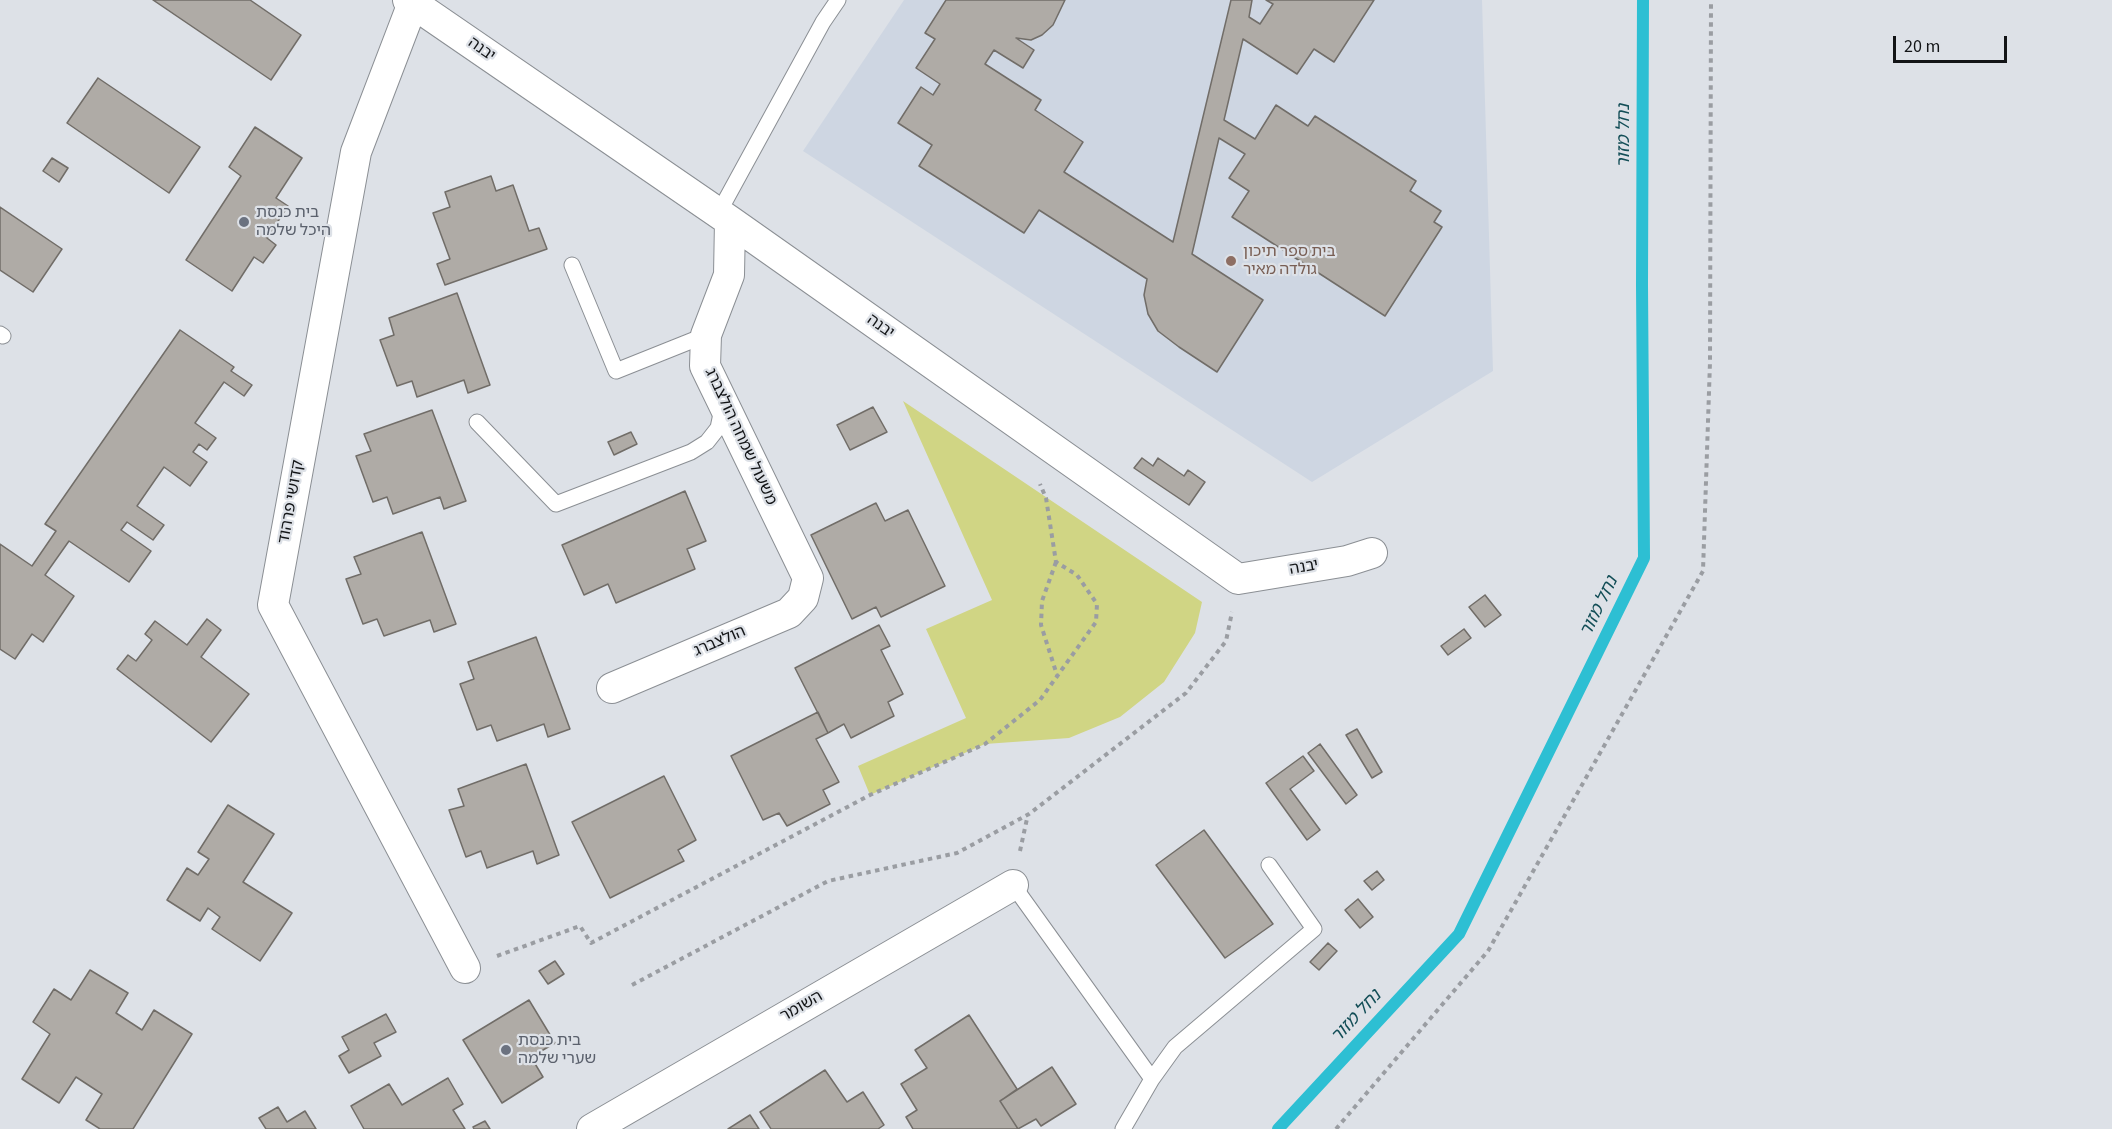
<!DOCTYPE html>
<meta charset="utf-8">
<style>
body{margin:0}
#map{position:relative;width:2112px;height:1129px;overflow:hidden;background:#dde1e7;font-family:"Source Sans 3",sans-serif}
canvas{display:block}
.scale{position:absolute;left:1893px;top:36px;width:114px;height:27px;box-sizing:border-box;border:3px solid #121416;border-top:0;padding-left:8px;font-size:18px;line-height:21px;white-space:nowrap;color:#121416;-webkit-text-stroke:4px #dde1e7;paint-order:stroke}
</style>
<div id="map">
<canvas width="2112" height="1129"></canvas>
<div class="scale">20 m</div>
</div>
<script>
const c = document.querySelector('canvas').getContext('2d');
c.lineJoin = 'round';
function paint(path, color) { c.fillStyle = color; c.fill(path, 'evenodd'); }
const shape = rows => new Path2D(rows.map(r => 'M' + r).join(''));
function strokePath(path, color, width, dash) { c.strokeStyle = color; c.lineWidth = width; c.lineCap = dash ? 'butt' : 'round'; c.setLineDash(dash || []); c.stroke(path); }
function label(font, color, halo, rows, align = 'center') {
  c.font = font + ' "Source Sans 3","Noto Sans Hebrew",sans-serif'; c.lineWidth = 4.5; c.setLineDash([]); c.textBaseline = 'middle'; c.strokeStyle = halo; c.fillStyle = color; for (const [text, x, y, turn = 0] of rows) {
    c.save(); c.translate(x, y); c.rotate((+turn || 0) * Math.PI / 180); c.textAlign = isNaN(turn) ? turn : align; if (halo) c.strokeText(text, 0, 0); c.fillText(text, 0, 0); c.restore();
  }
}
const built = shape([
 [904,0,1482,0,1493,371,1312,482,803,151]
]);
const green = shape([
 [903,401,1202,602,1195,633,1164,682,1120,717,1069,738,985,744,870,795,858,766,966,718,926,629,992,600]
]);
const stream = shape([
 [1278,1129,1459,934,1644,558,1642,285,1643,0]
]);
const building = shape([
 [153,0,250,0,301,35,271,80,153,0],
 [946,0,1065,0,1053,25,1042,35,1031,40,1016,38,1034,50,1023,68,994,50,985,64,1041,100,1035,110,1083,142,1064,172,1173,242,1231,0,1252,0,1249,17,1260,24,1273,4,1266,0,1374,0,1334,62,1314,49,1297,74,1243,39,1224,120,1255,139,1276,105,1308,126,1315,116,1416,181,1410,191,1441,211,1434,222,1442,227,1385,316,1232,217,1249,191,1229,178,1245,154,1219,138,1192,254,1263,300,1217,372,1179,347,1158,331,1148,314,1144,295,1147,279,1039,210,1024,233,919,166,932,145,898,123,921,87,933,95,940,84,916,68,935,39,925,33,946,0],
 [98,78,200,147,169,193,67,123,98,78],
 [255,127,302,158,276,198,288,206,267,238,276,245,263,263,254,257,232,291,186,260,241,176,229,167,255,127],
 [52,158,68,168,59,182,43,171,52,158],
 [491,176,496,191,513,185,529,231,539,228,547,249,445,285,437,264,450,259,433,213,450,207,445,192,491,176],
 [0,207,62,249,33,292,0,270,0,207],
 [457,293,490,385,468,393,464,380,417,397,412,381,397,386,380,340,394,335,389,318,457,293],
 [180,330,234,367,231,371,252,385,244,396,224,382,195,423,216,438,207,450,199,444,193,452,207,462,190,486,164,467,137,506,164,525,153,540,127,522,121,530,151,551,129,582,69,541,45,575,74,596,43,642,32,634,15,659,0,649,0,544,32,566,56,531,45,524,180,330],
 [873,407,887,432,850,450,837,425,873,407],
 [432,410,466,501,444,509,440,497,393,514,387,497,373,502,356,456,371,451,364,434,432,410],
 [631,432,637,444,614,455,608,442,631,432],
 [1142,458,1153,466,1158,458,1184,476,1188,470,1205,482,1189,505,1134,468,1142,458],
 [685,491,706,541,687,549,695,569,616,603,608,584,584,595,562,545,685,491],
 [876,503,885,521,908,510,945,586,881,617,876,607,852,619,811,535,876,503],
 [422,532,456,624,434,632,430,620,384,636,377,619,363,624,346,579,361,574,354,557,422,532],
 [1485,595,1501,615,1485,627,1469,607,1485,595],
 [207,619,221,630,201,657,249,694,211,742,117,669,128,655,136,661,152,640,145,634,155,621,187,645,207,619],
 [879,625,890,646,881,650,903,694,888,702,894,716,851,738,844,724,828,733,795,668,879,625],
 [1464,629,1471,638,1448,655,1441,646,1464,629],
 [536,637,570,729,548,737,544,724,497,741,491,725,477,730,460,684,474,679,468,662,536,637],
 [818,712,828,733,816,739,839,782,823,790,830,804,787,826,779,813,763,820,731,756,818,712],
 [1357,729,1382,772,1372,778,1346,735,1357,729],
 [1320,744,1357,795,1346,804,1308,753,1320,744],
 [1303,756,1314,771,1290,789,1320,830,1307,840,1266,783,1303,756],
 [526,764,559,855,537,864,533,851,487,868,481,851,466,857,449,810,464,806,458,789,526,764],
 [664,776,696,840,678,850,684,861,610,898,572,822,664,776],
 [228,805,274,834,243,882,292,913,260,961,212,929,220,917,208,908,200,921,167,900,187,868,198,875,209,859,198,852,228,805],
 [1204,830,1273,924,1225,958,1156,865,1204,830],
 [1377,871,1384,880,1372,890,1364,881,1377,871],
 [1358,899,1373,917,1360,928,1345,910,1358,899],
 [1328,943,1337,951,1319,970,1310,962,1328,943],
 [555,961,564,974,548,984,539,971,555,961],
 [90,970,128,993,116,1013,142,1030,154,1010,192,1034,133,1129,100,1129,86,1120,102,1094,76,1077,59,1103,22,1079,50,1034,33,1022,54,989,71,1000,90,970],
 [529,1000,555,1043,531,1057,543,1077,502,1103,463,1040,529,1000],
 [386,1014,396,1032,374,1043,381,1056,349,1073,339,1056,349,1050,342,1037,386,1014],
 [969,1015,1017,1089,1000,1101,1018,1129,913,1129,906,1117,917,1110,901,1084,927,1068,915,1050,969,1015],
 [1052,1067,1076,1104,1041,1126,1036,1119,1018,1129,1000,1101,1052,1067],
 [825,1070,847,1102,863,1092,884,1125,878,1129,771,1129,760,1112,825,1070],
 [448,1078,463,1104,453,1110,465,1129,364,1129,351,1106,389,1084,402,1105,448,1078],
 [278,1107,287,1122,305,1111,316,1129,266,1129,259,1118,278,1107],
 [750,1115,759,1129,728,1129,750,1115],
 [485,1121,490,1129,474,1129,473,1127,485,1121]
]);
const path = shape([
 [1056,562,1042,601,1041,625,1057,675],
 [1020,851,1028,814],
 [497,956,580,926,591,943,870,795,985,744,1040,700,1096,622,1097,604,1077,575,1056,562,1046,498,1040,484],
 [632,985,828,881,957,853,1029,814,1186,693,1226,641,1232,612],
 [1336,1129,1488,951,1703,571,1710,362,1711,0]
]);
const service = shape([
 [718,214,823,22,838,0],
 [572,265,616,371,706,335],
 [0,334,3,336],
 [477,422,556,504,691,452,707,442,718,428,722,409],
 [1013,885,1152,1079,1123,1129],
 [1152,1079,1175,1047,1314,929,1269,865]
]);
const minor = shape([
 [408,0,730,221,1238,579,1347,561,1372,553],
 [413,3,356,152,273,605,465,968],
 [612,688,789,613,803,598,808,578,705,366,706,335,729,275,730,221],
 [592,1129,1013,885]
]);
const markers = [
 [244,222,6,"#6b7280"],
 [1231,261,6,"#8d6e63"],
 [506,1050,6,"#6b7280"]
];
const streetNames = [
 ["יבנה",481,50,35],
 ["יבנה",880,327,35],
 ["משעול שמחה הולצברג",740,437,65],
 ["קדושי פרהוד",292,502,-80],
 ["יבנה",1304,568,-10],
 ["הולצברג",720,642,-23],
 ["השומר",802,1007,-30]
];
const worshipNames = [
 ["בית כנסת",256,213],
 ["היכל שלמה",256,231],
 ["בית כנסת",518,1041],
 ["שערי שלמה",518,1059]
];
const educationNames = [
 ["בית ספר תיכון",1243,252],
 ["גולדה מאיר",1243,270]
];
const waterNames = [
 ["נחל מזור",1625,136,-90],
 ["נחל מזור",1600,607,-64],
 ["נחל מזור",1357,1017,-47]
];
paint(built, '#ced6e2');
paint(green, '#d0d584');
strokePath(stream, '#2dbfd3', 12);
paint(building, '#afaba6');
strokePath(building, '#716d68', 1.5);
strokePath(service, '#8b8f94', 17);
strokePath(minor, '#8b8f94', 32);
strokePath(path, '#9a9da2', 4, [4.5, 4.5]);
strokePath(service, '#fff', 15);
strokePath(minor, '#fff', 30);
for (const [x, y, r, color] of markers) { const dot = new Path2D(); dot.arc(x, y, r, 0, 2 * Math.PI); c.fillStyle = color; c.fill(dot); strokePath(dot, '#dde1e7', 2); }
label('16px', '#121416', '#dde1e7', streetNames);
label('16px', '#5b616d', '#dde1e7', worshipNames, 'left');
label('16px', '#785e54', '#dde1e7', educationNames, 'left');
label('italic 18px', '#134e57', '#dde1e7', waterNames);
</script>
